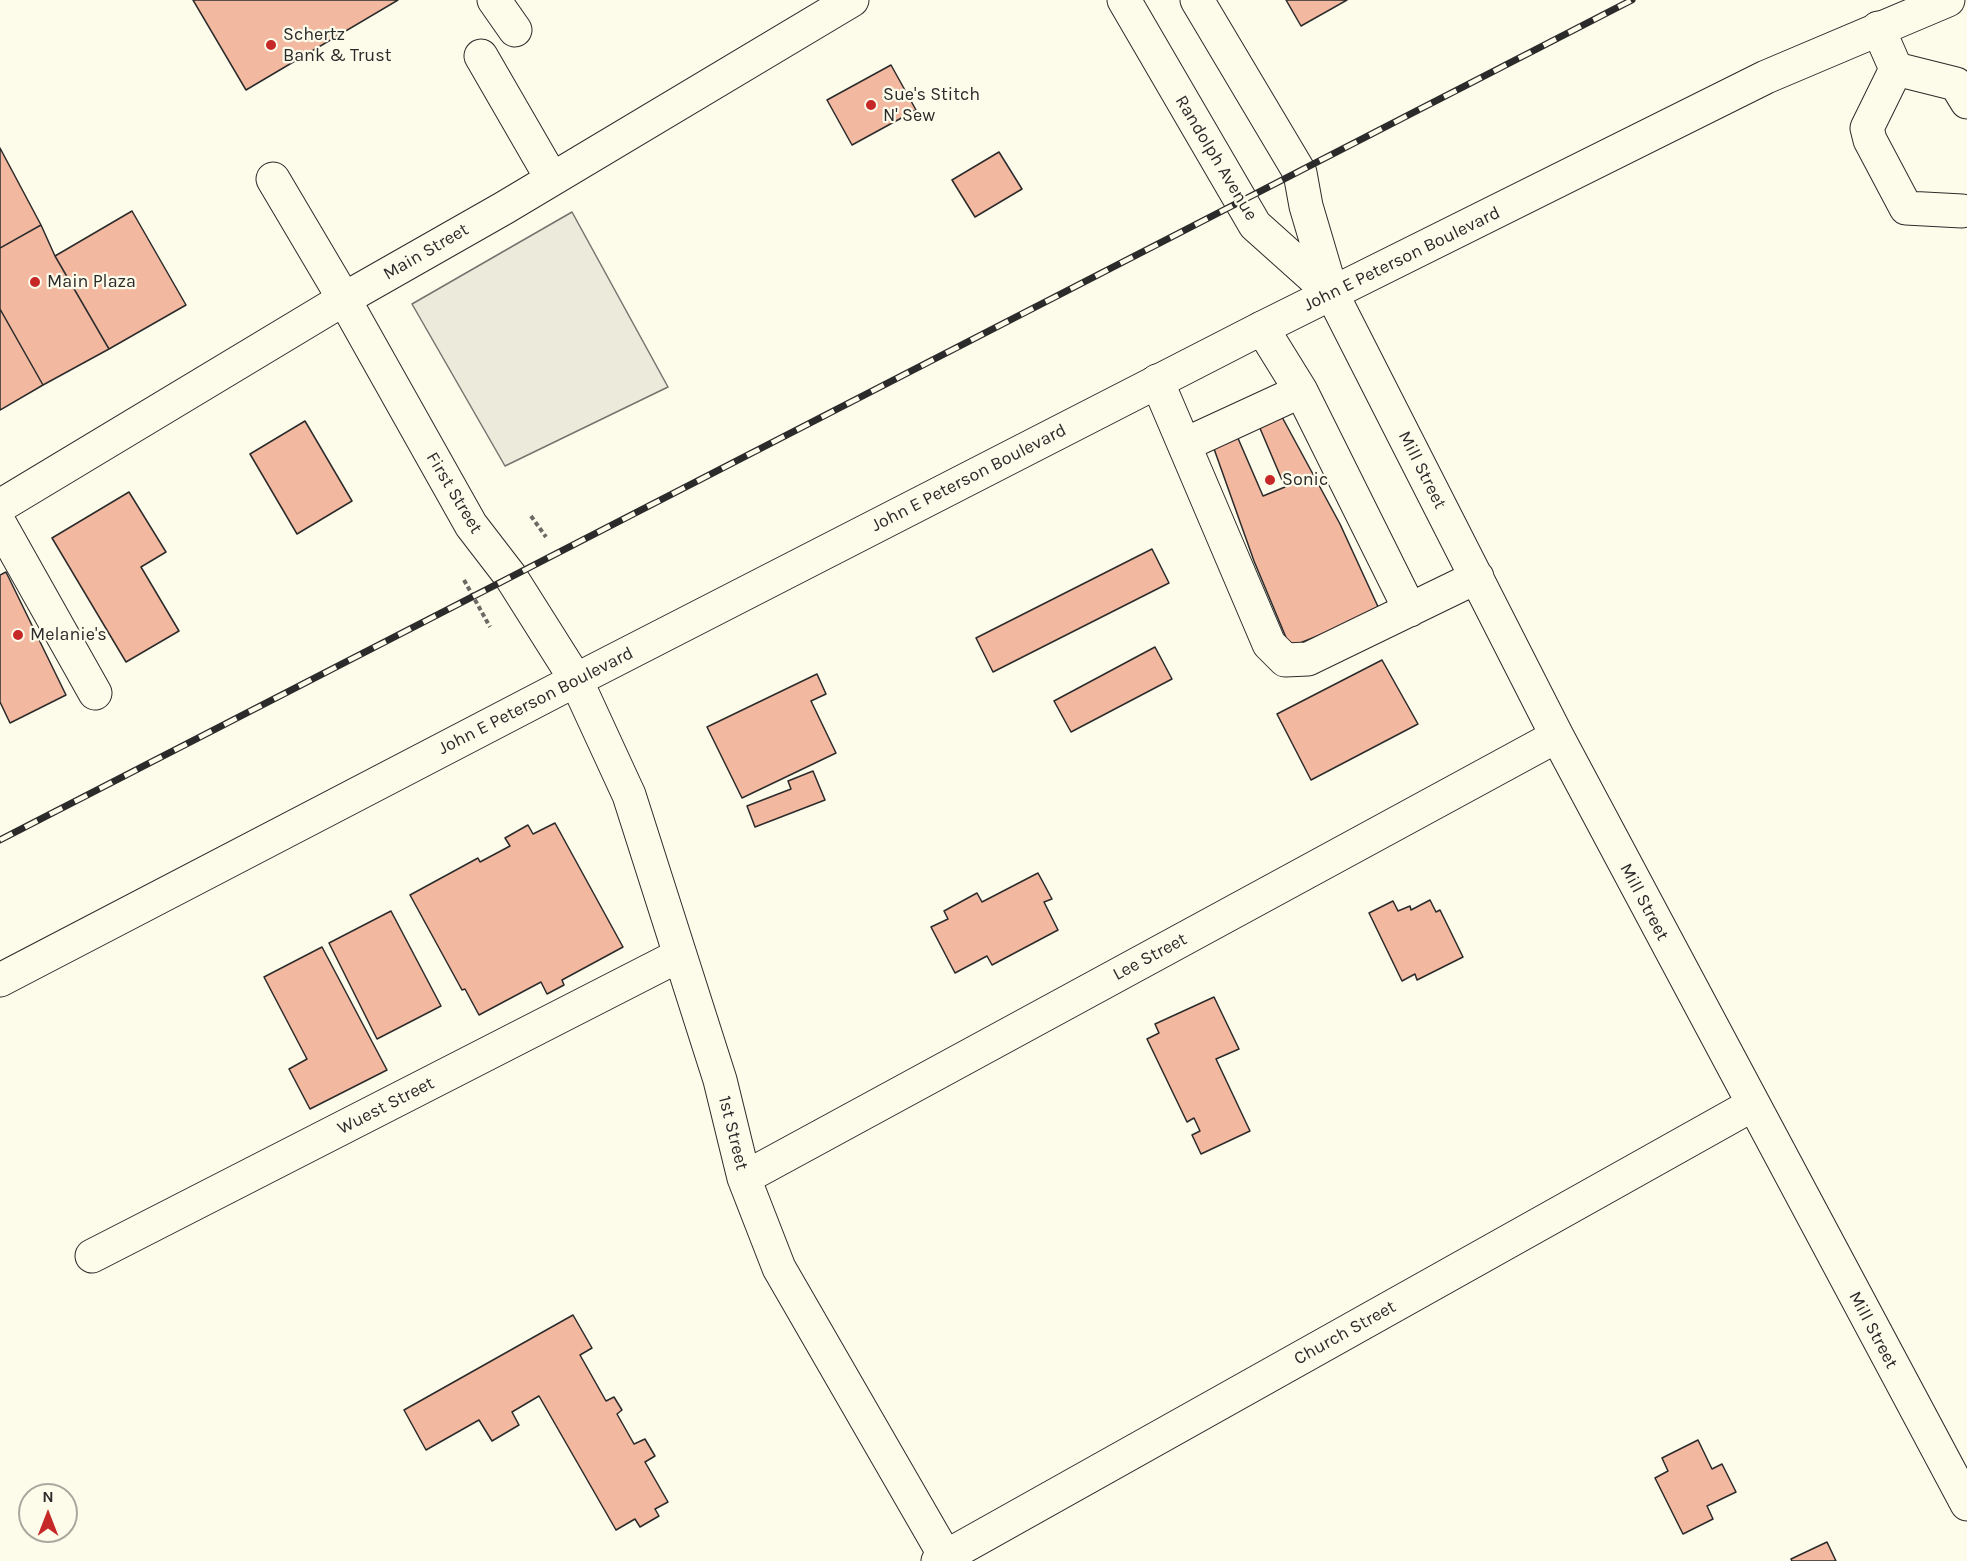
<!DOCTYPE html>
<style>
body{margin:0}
#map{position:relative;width:1967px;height:1561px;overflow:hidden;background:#fdfbea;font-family:Karla,sans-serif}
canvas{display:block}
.north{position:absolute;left:18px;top:1483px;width:60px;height:60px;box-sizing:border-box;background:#fdfbea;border:2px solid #a9a89e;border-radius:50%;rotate:0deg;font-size:16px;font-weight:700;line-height:24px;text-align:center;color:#2b2b2b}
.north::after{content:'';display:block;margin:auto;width:21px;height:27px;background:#c62828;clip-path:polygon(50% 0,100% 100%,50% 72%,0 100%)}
</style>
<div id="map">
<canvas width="1967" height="1561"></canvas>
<div class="north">N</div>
</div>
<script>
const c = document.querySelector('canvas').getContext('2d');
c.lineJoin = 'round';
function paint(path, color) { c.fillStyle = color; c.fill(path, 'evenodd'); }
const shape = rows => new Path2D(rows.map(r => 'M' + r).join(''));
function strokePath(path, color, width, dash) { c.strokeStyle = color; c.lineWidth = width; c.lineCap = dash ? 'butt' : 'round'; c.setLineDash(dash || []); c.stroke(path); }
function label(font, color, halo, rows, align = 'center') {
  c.font = font + ' Karla,sans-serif'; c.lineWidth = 4.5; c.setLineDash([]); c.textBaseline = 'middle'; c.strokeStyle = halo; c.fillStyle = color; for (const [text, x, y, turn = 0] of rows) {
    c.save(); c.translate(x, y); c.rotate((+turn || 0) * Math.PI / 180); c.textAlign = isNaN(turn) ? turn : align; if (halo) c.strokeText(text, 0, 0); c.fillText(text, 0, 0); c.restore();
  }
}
const parking = shape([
 [572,212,668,387,505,466,412,304,572,212]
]);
const building = shape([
 [193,0,398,0,246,90,193,0],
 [1286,0,1347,0,1301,26,1286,0],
 [891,65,916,110,852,145,827,100,891,65],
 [0,148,41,225,0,248,0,148],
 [999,152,1022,189,975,217,952,180,999,152],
 [132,211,186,305,109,349,55,256,132,211],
 [41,225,55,256,109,349,43,385,0,309,0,248,41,225],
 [0,309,43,385,0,410,0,309],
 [1282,417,1340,524,1380,611,1290,647,1254,561,1213,446,1237,436,1263,496,1285,487,1259,426,1282,417],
 [305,421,352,501,297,534,250,454,305,421],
 [129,492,166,552,141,567,179,631,126,662,52,538,129,492],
 [1152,549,1169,583,993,672,976,638,1152,549],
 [6,572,66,695,10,723,0,702,0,575,6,572],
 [1155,647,1172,679,1071,732,1054,701,1155,647],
 [1382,660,1418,724,1311,780,1277,714,1382,660],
 [817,674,826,694,811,701,836,753,742,798,707,727,817,674],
 [813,771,825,800,755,827,747,806,791,789,788,781,813,771],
 [555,823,623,947,562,980,564,985,547,994,541,982,479,1015,465,989,462,990,410,895,478,858,480,862,510,846,505,838,528,825,533,834,555,823],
 [1038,873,1052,899,1044,902,1058,930,992,965,987,956,955,973,931,927,948,919,944,911,977,893,982,902,1038,873],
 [1430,900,1436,912,1440,910,1463,957,1417,980,1415,974,1402,981,1369,913,1393,901,1398,911,1410,906,1411,910,1430,900],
 [391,911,441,1006,377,1039,329,943,391,911],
 [322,947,387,1070,310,1109,289,1069,307,1059,264,977,322,947],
 [1214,997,1239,1049,1216,1059,1250,1131,1201,1154,1192,1135,1200,1131,1194,1118,1187,1122,1147,1039,1159,1033,1155,1024,1214,997],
 [573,1315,592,1348,580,1355,606,1401,614,1397,622,1410,617,1414,634,1444,645,1439,655,1456,645,1462,668,1502,655,1509,659,1516,640,1527,635,1519,616,1530,539,1396,512,1412,519,1425,492,1441,479,1420,426,1450,404,1410,573,1315],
 [1698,1440,1712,1469,1722,1464,1736,1492,1707,1506,1713,1519,1683,1534,1655,1478,1668,1471,1662,1458,1698,1440],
 [1827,1542,1836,1561,1792,1561,1791,1559,1827,1542]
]);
const path = shape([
 [531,516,546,537],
 [464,580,490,627]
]);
const minor = shape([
 [494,0,515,30],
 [1124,0,1255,225,1332,294],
 [1197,0,1300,173,1306,206,1332,294,1557,736,1967,1504],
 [1878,28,1896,69,1867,128,1870,140,1906,208,1962,211],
 [481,56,552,179],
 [1896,69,1956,84,1967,102],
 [273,179,344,299,504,208,852,0],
 [1157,381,1269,644,1285,660,1308,659,1477,577],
 [1301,391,1410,610],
 [1186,444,1301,391,1262,328],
 [0,524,95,693],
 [576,680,629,795,720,1080,744,1178,779,1268,948,1561],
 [744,1178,1557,736],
 [92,1256,680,955],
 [938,1561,1752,1105]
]);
const major = shape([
 [0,506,344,299,471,525,511,577,576,680],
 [0,980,576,680,1262,328,1766,77,1948,0]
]);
const rail = shape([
 [0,840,1632,0]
]);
const markers = [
 [271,45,6,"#c62828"],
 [871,105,6,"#c62828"],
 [35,282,6,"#c62828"],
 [1270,480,6,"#c62828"],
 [18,635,6,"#c62828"]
];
const poiNames = [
 ["Schertz",283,35],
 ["Bank & Trust",283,56],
 ["Sue's Stitch",883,95],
 ["N' Sew",883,116],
 ["Main Plaza",47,282],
 ["Sonic",1282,480],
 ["Melanie's",30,635]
];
const streetNames = [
 ["Randolph Avenue",1216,158,59],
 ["Main Street",426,252,-30],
 ["John E Peterson Boulevard",1402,259,-26],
 ["Mill Street",1422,470,63],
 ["John E Peterson Boulevard",969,478,-27],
 ["First Street",454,493,59],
 ["John E Peterson Boulevard",536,701,-27],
 ["Mill Street",1644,902,62],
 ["Lee Street",1150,957,-28],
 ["Wuest Street",386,1106,-27],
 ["1st Street",733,1133,76],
 ["Mill Street",1873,1330,62],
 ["Church Street",1345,1333,-29]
];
paint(parking, '#eceadb');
strokePath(parking, '#74746e', 1.5);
paint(building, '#f2b8a0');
strokePath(building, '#2b2b2b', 1.5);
strokePath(minor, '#2b2b2b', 35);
strokePath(major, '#2b2b2b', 35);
strokePath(path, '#6a6964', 4, [4.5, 3]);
strokePath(minor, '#fdfbea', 33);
strokePath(major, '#fdfbea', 33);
strokePath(rail, '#2b2b2b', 7);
strokePath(rail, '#fdfbea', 4.5, [14]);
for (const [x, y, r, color] of markers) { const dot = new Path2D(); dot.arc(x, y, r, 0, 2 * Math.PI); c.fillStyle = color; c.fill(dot); strokePath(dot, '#fdfbea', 2); }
label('18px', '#2b2b2b', '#fdfbea', poiNames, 'left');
label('18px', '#2b2b2b', '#fdfbea', streetNames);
</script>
